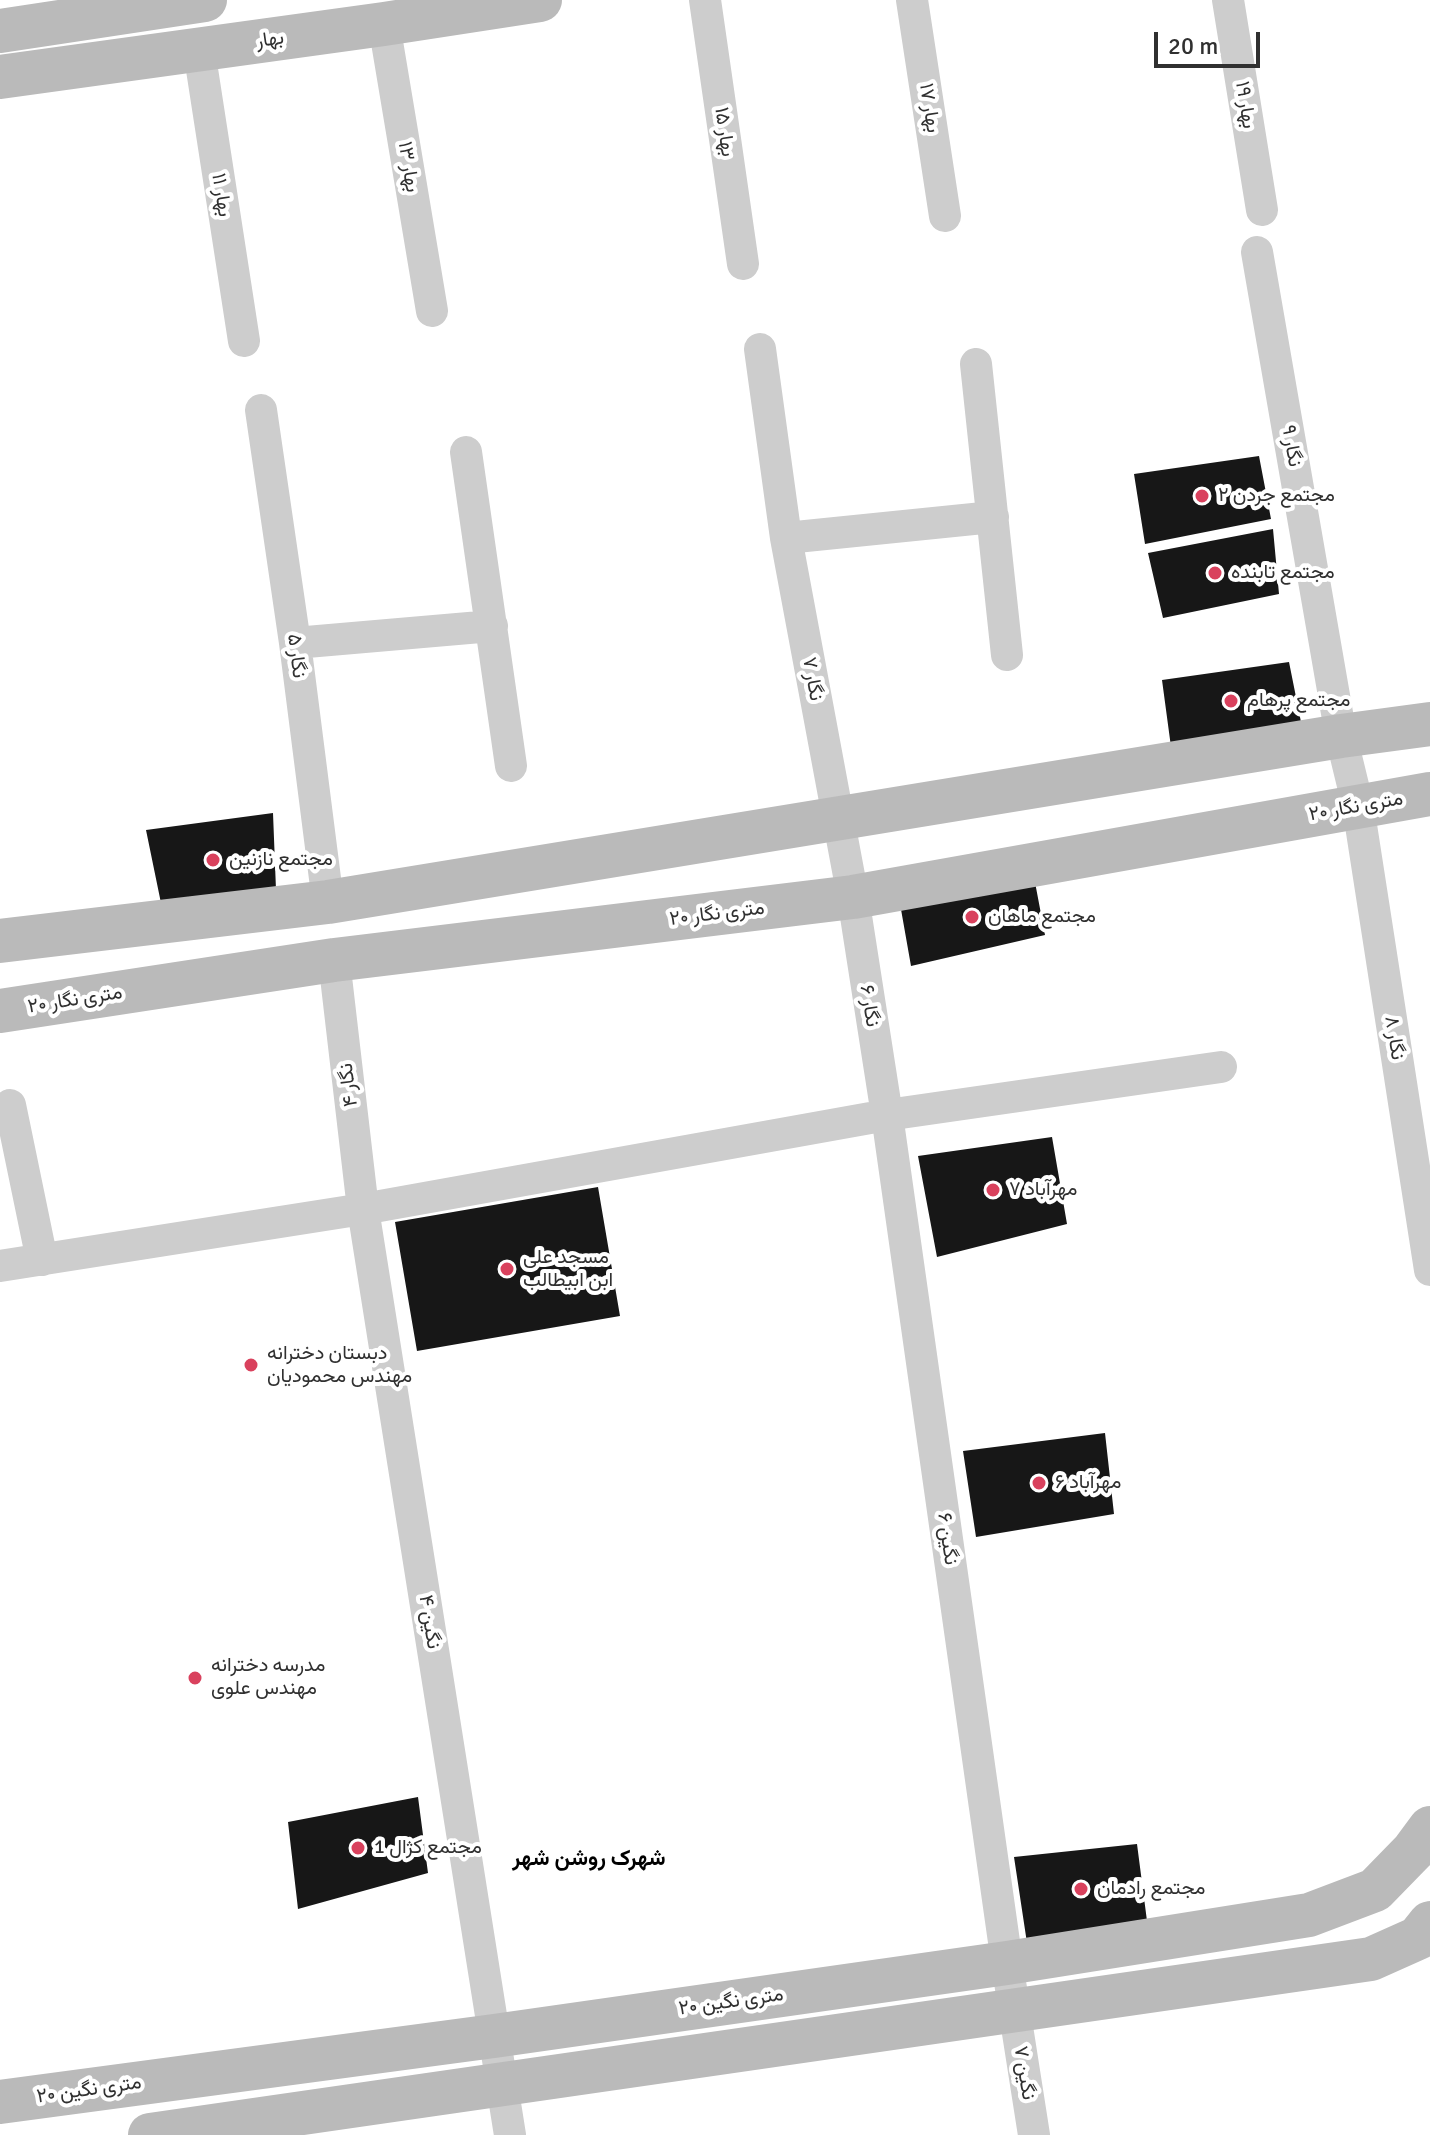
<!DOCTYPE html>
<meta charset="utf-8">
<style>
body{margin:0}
#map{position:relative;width:1430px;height:2135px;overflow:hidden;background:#fff;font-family:Signika,sans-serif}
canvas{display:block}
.scale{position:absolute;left:1154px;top:32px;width:106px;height:36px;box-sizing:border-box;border:4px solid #303030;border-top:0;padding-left:10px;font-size:24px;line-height:28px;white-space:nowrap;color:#303030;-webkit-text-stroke:6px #fff;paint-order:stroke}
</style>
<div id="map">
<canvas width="1430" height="2135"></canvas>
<div class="scale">20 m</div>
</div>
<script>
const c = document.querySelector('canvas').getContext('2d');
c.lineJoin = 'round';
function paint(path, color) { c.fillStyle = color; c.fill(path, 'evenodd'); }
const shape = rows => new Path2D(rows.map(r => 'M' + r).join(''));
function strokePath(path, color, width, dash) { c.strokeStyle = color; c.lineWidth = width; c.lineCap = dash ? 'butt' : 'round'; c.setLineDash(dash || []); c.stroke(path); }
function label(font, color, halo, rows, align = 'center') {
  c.font = font + ' Signika,Vazirmatn,sans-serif'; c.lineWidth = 8; c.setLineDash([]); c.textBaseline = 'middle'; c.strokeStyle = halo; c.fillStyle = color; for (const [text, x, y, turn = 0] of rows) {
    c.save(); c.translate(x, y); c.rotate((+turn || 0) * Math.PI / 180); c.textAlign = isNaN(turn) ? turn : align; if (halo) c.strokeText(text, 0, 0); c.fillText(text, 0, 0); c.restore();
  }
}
const building = shape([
 [1259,456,1271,519,1145,544,1134,474],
 [1273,529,1279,594,1163,618,1148,553],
 [1289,662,1301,722,1171,747,1162,680],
 [273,813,276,890,162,908,146,830],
 [1034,877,1045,935,911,966,899,898],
 [1052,1137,1067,1224,937,1257,918,1156],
 [598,1187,620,1316,417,1351,395,1222],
 [1105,1433,1114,1514,976,1537,963,1451],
 [418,1797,428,1873,298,1909,288,1822],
 [1137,1844,1147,1921,1027,1943,1014,1857]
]);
const street = shape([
 [705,0,743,264],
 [912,0,945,216],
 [1228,0,1262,210],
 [384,24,432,311],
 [199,50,244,341],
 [1257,252,1341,736,1358,806,1430,1270],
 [760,349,786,538,853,897,887,1115,1007,1963,1034,2135],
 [976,364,1007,655],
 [261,410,295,643,328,902],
 [466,452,511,766],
 [786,538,993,517],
 [295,643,492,626],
 [334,960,363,1209,510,2135],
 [10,1105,42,1260],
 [0,1266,363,1209,887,1115,1221,1067]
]);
const secondary = shape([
 [0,31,205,0],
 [0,77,384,24,540,0],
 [0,941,328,902,1341,736,1430,724],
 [0,1011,334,960,853,897,1430,794],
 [0,2102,494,2036,1007,1963,1309,1915,1375,1890,1413,1851,1430,1828],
 [150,2135,1371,1959,1418,1938,1430,1923]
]);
const markers = [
 [1202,496,8,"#d9415d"],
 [1215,573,8,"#d9415d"],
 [1231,701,8,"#d9415d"],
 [213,860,8,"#d9415d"],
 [972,917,8,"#d9415d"],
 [993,1190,8,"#d9415d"],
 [507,1269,8,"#d9415d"],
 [251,1365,8,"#d9415d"],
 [1039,1483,8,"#d9415d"],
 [195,1678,8,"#d9415d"],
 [358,1848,8,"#d9415d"],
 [1081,1889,8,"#d9415d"]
];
const streetNames = [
 ["بهار",270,40,-8],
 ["بهار ۱۹",1245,105,81],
 ["بهار ۱۷",929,108,81],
 ["بهار ۱۵",724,132,82],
 ["بهار ۱۳",408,167,81],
 ["بهار ۱۱",221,195,81],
 ["نگار ۹",1291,446,80],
 ["نگار ۵",296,656,83],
 ["نگار ۷",812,679,80],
 ["۲۰ متری نگار",1356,807,-10],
 ["۲۰ متری نگار",717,914,-7],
 ["۲۰ متری نگار",75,1000,-9],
 ["نگار ۶",869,1006,81],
 ["نگار ۸",1394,1038,81],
 ["نگار ۴",349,1085,-97],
 ["نگین ۶",947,1539,82],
 ["نگین ۴",429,1622,81],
 ["۲۰ متری نگین",731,2002,-8],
 ["نگین ۷",1024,2073,81],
 ["۲۰ متری نگین",89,2090,-8]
];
const poiNames = [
 ["مجتمع جردن ۲",1218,496],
 ["مجتمع تابنده",1231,573],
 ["مجتمع پرهام",1247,701],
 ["مجتمع نازنین",229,860],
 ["مجتمع ماهان",988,917],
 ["مهرآباد ۷",1009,1190],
 ["مسجد علی",523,1258],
 ["ابن ابیطالب",523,1281],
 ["دبستان دخترانه",267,1354],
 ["مهندس محمودیان",267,1377],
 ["مهرآباد ۶",1055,1483],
 ["مدرسه دخترانه",211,1666],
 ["مهندس علوی",211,1689],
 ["مجتمع کژال 1",374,1848],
 ["مجتمع رادمان",1097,1889]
];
const neighbourhoodNames = [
 ["شهرک روشن شهر",589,1859]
];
paint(building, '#171717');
strokePath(street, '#cdcdcd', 32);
strokePath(secondary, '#bababa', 44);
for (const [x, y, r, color] of markers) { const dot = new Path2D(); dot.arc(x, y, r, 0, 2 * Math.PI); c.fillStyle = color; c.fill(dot); strokePath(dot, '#fff', 3); }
label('20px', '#303030', '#fff', streetNames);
label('20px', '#303030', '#fff', poiNames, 'left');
label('bold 22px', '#000', '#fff', neighbourhoodNames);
</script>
